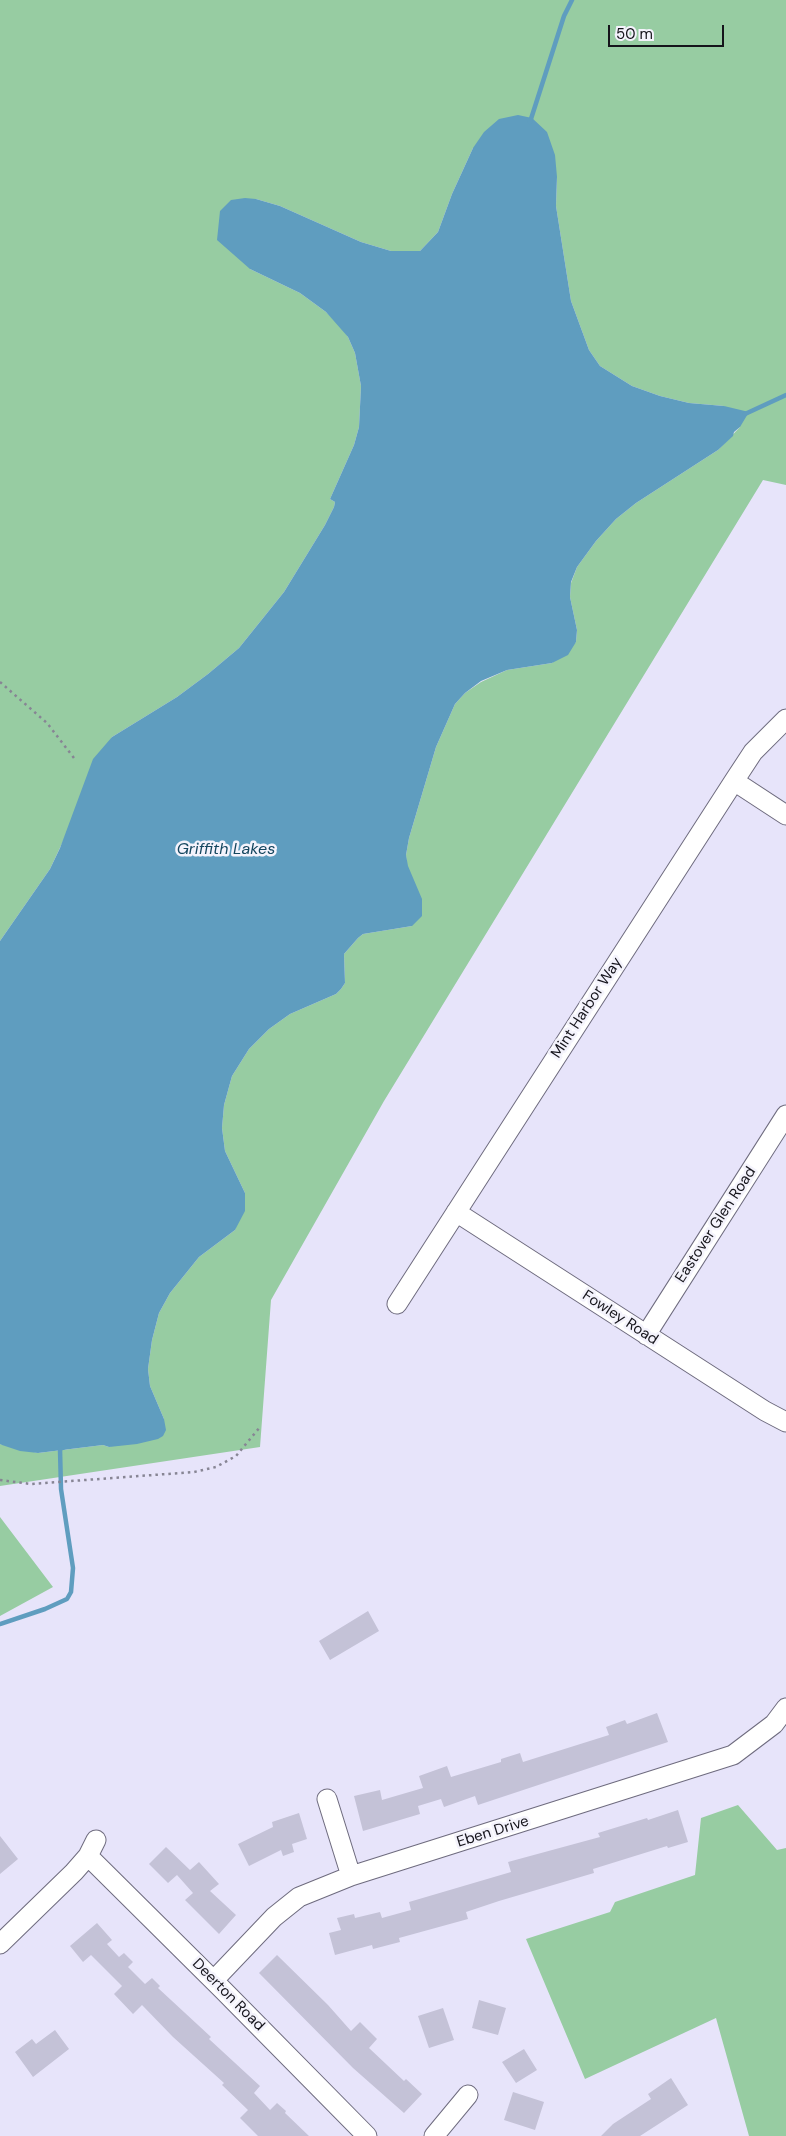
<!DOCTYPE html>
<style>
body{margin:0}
#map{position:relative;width:786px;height:2136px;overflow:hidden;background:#e7e4fa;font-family:"DM Sans",sans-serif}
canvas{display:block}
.scale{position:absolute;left:608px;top:25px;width:116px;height:22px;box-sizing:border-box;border:2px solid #15141b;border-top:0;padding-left:6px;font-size:15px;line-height:18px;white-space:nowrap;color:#15141b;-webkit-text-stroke:4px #f4f3fc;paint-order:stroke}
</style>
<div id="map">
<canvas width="786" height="2136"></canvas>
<div class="scale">50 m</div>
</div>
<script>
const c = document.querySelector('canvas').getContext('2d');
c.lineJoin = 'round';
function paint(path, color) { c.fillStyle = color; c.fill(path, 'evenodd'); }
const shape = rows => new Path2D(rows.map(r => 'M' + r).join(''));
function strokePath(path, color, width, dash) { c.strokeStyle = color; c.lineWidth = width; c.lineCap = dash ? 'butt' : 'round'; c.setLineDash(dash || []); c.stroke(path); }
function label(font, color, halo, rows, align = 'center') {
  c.font = font + ' "DM Sans",sans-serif'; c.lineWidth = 5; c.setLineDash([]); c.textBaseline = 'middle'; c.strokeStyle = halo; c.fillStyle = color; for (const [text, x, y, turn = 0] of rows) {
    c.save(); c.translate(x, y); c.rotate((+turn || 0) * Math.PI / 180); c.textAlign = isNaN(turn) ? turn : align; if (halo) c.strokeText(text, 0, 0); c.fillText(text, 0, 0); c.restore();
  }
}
const green = shape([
 [0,0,786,0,786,485,763,480,384,1101,271,1300,260,1447,0,1486,0,1444,38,1453,103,1445,109,1447,164,1419,150,1386,148,1369,152,1340,159,1313,170,1293,199,1257,235,1230,245,1193,225,1151,222,1128,224,1105,232,1076,249,1049,269,1029,290,1014,336,994,341,989,345,983,344,954,358,938,363,934,412,926,406,855,409,838,436,747,455,704,465,693,481,682,507,670,552,663,576,642,577,630,570,597,571,583,577,567,596,541,616,519,636,503,718,450,740,427,724,406,689,403,660,396,632,386,600,366,589,350,571,301,556,206,557,177,473,148,452,194,438,232,420,251,391,251,361,242,280,206,256,199,250,269,300,293,326,312,341,326,348,337,355,353,361,386,359,427,354,445,330,499,335,502,334,507,325,525,284,592,239,648,208,674,177,697,112,737,50,869,0,941],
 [0,1517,53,1587,0,1616],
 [738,1805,777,1850,786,1848,786,2136,749,2136,716,2018,585,2079,526,1939,610,1912,615,1902,695,1875,701,1818]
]);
const water = shape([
 [518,115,532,118,547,132,555,155,557,177,556,206,571,301,589,350,600,366,632,386,660,396,689,403,724,406,749,412,740,427,734,432,733,436,718,450,636,503,616,519,596,541,577,567,571,582,570,597,577,630,576,642,568,655,552,663,507,670,481,681,465,693,455,704,436,747,409,838,406,855,408,866,422,899,422,916,412,926,363,934,358,938,344,954,345,983,341,989,336,994,290,1014,269,1029,249,1049,232,1076,224,1105,222,1128,225,1151,245,1193,245,1211,235,1230,199,1257,170,1293,159,1313,152,1340,148,1369,150,1386,164,1419,166,1430,163,1436,158,1439,137,1444,109,1447,103,1445,38,1453,20,1451,2,1445,0,1444,0,941,50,869,60,848,93,759,112,737,177,697,208,674,239,648,284,592,325,525,334,507,335,502,330,499,354,445,359,427,361,386,355,353,348,337,326,312,300,293,250,269,217,240,220,211,231,200,245,198,256,199,280,206,361,242,391,251,420,251,438,232,452,194,473,148,484,132,499,119]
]);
const stream = shape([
 [530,122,564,16,572,0],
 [745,414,786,395],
 [0,1624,45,1609,67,1599,71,1592,73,1568,61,1489,60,1449,65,1447]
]);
const building = shape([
 [368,1611,379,1631,330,1660,319,1641],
 [657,1713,668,1742,478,1805,475,1796,444,1807,441,1799,418,1806,420,1814,363,1831,354,1796,380,1790,382,1800,423,1788,419,1776,447,1766,451,1777,501,1762,501,1759,520,1753,523,1762,609,1735,606,1727,625,1720,627,1724],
 [678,1810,688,1842,668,1848,667,1846,593,1869,594,1873,499,1901,466,1912,468,1919,399,1938,400,1942,373,1949,372,1945,335,1955,329,1933,341,1930,337,1918,354,1914,355,1918,380,1912,382,1918,411,1910,409,1902,511,1872,508,1862,600,1837,598,1833,647,1818,648,1820],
 [299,1813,307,1839,292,1844,294,1852,283,1856,281,1850,249,1866,238,1844,273,1827,272,1822],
 [0,1836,18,1859,0,1874],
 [166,1847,190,1870,199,1862,219,1884,210,1891,236,1915,219,1934,185,1900,193,1893,177,1875,168,1883,149,1864],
 [97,1923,112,1940,107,1944,119,1957,124,1953,133,1962,128,1967,145,1984,152,1978,160,1986,158,1988,211,2037,209,2039,260,2086,254,2093,270,2110,277,2103,286,2111,285,2113,309,2136,258,2136,240,2118,248,2110,222,2085,224,2083,173,2037,142,2005,133,2014,114,1994,122,1986,91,1955,83,1962,70,1946],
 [277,1955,328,2005,351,2031,360,2022,377,2039,369,2048,404,2081,406,2079,422,2094,404,2113,353,2068,259,1973],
 [479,2000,506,2008,498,2035,472,2028],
 [443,2008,454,2040,429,2048,418,2016],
 [55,2030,69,2049,33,2077,15,2052,32,2039,36,2044],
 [524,2049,537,2070,516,2083,502,2062],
 [671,2078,688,2105,640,2136,601,2136,613,2124,651,2099,648,2094],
 [513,2092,544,2102,535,2130,504,2120]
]);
const path = shape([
 [0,682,47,723,74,758],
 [0,1480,31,1484,194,1472,216,1467,236,1456,260,1427]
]);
const minor = shape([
 [734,781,786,815],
 [456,1212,765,1411,786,1422],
 [397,1304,734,781,753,752,786,719],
 [646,1335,786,1115],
 [327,1799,351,1876],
 [88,1856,223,1990,367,2136],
 [0,1944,74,1872,88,1856,96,1840],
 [214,1980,274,1917,299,1897,351,1876,733,1755,774,1724,786,1708],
 [434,2136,468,2095]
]);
const streetNames = [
 ["Mint Harbor Way",587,1008,-57],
 ["Eastover Glen Road",716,1225,-57],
 ["Fowley Road",620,1318,33],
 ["Eben Drive",493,1832,-17],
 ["Deerton Road",228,1995,45]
];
const waterNames = [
 ["Griffith Lakes",226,850]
];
paint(green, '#97cca2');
paint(water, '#5f9dbf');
strokePath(stream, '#5f9dbf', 4.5);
paint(building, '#c4c2d7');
strokePath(minor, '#6e6b7e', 21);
strokePath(path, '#878594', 2.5, [2.5, 4]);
strokePath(minor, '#fff', 19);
label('15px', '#15141b', '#f4f3fc', streetNames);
label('italic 16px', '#14465f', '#f4f3fc', waterNames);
</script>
